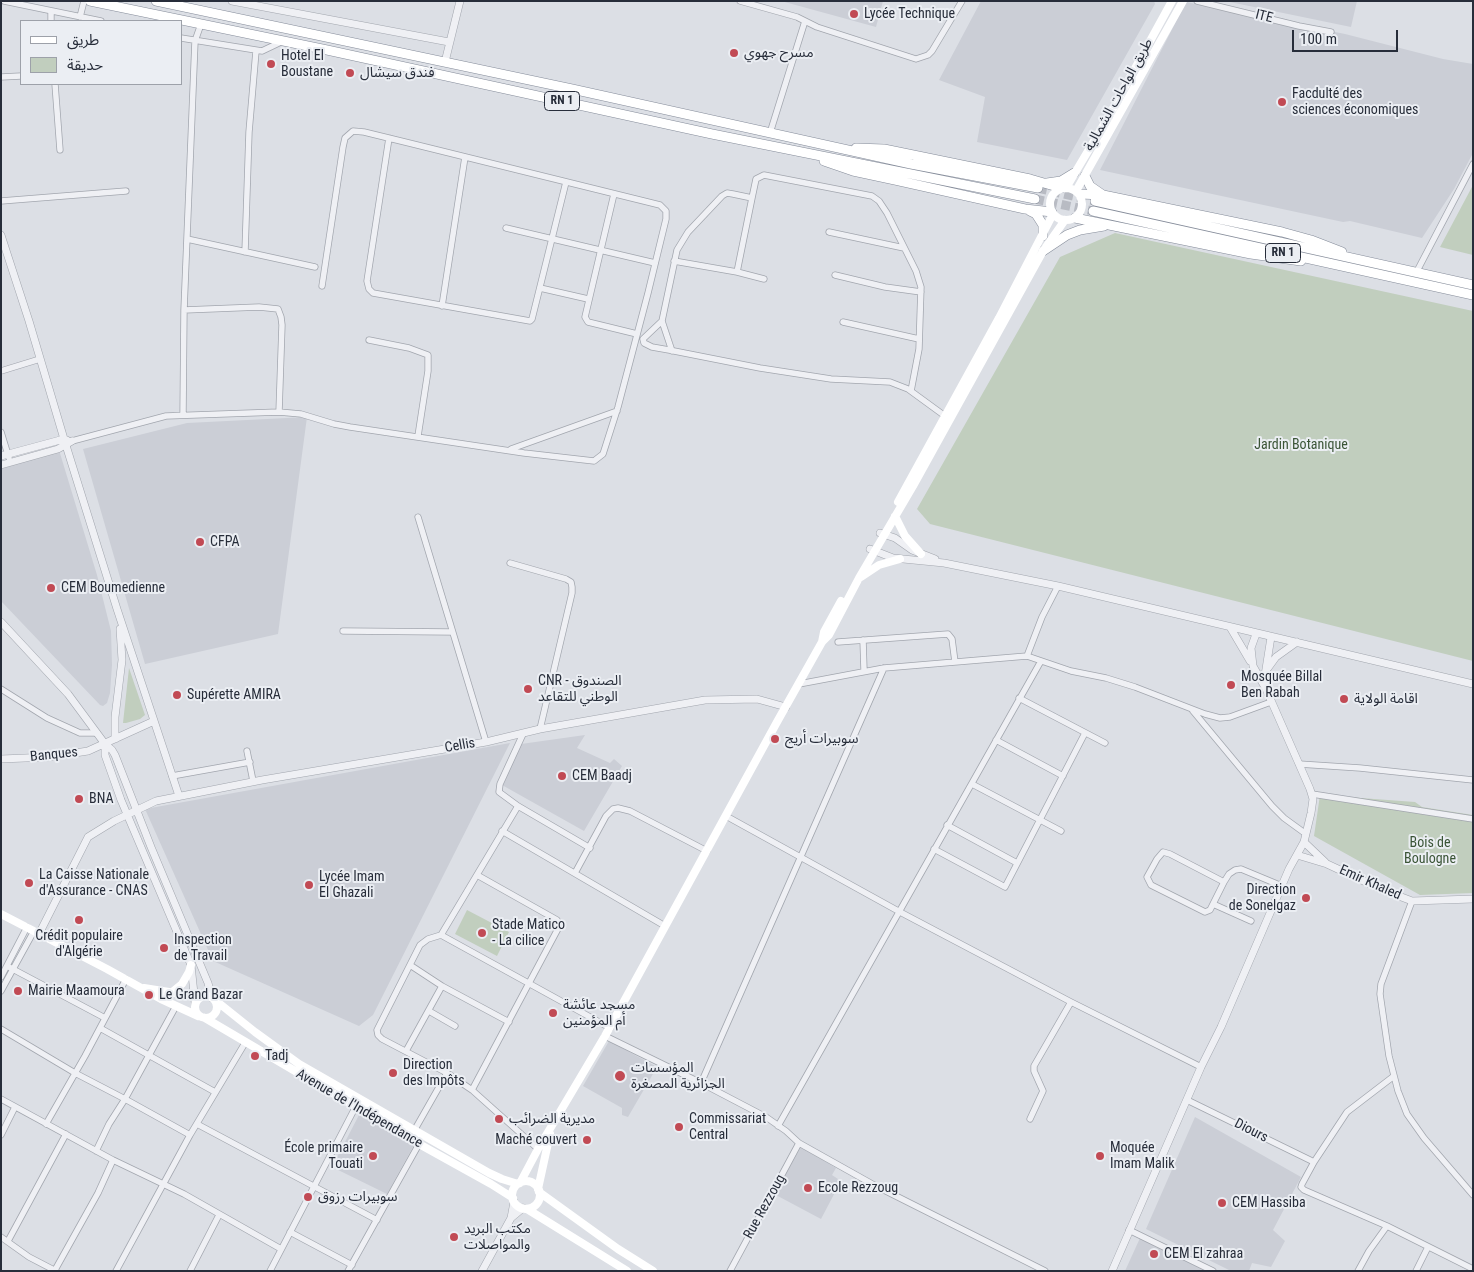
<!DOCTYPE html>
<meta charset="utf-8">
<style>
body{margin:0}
#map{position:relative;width:1474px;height:1272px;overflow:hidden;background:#dcdfe5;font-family:"Roboto Condensed","Noto Sans Arabic",sans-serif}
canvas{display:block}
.frame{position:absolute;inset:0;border:2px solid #272d3a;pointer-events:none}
.legend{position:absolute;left:20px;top:20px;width:162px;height:65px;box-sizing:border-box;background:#ebeef3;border:1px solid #9da1a9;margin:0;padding:6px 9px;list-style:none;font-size:15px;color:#272d3a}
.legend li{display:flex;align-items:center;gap:10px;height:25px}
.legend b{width:25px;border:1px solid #9da1a9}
.scale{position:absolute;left:1292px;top:30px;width:106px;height:22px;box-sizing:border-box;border:2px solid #272d3a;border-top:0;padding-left:6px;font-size:15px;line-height:18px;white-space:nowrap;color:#272d3a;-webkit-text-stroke:4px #ebeef3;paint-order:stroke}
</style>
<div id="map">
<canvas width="1474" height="1272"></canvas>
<div class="frame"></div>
<ul class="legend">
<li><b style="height:6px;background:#fff"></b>طريق</li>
<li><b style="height:14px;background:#c1cebe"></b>حديقة</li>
</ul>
<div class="scale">100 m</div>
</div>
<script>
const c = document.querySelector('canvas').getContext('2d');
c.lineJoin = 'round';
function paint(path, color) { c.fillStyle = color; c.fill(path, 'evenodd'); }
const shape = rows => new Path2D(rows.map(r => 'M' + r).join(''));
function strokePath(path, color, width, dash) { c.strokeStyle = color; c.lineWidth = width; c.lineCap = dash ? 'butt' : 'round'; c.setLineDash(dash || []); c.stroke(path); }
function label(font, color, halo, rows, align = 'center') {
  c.font = font + ' "Roboto Condensed","Noto Sans Arabic",sans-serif'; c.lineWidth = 4; c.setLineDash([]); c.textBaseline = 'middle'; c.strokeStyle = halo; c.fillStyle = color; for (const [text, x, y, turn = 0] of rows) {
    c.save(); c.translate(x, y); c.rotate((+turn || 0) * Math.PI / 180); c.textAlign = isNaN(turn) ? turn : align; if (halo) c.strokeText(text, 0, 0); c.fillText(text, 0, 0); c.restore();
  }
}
const built = shape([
 [781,1,883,1,876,27],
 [981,1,1154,1,1155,4,1067,160,977,142,985,97,939,80],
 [1225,1,1357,1,1351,27],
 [1186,2,1345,34,1443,59,1473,64,1473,153,1454,189,1422,238,1350,221,1343,222,1100,170],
 [307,417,278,634,145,664,83,449,187,423],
 [59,450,97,575,111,631,112,665,110,693,107,703,103,706,100,705,1,601,1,469],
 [585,735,577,748,610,763,614,759,622,766,584,831,502,785,521,744],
 [510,743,373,1015,359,1026,213,961,145,809],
 [609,1041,657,1067,628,1117,622,1115,622,1108,583,1086],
 [359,1115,414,1145,387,1194,332,1167],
 [1195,1117,1301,1177,1273,1230,1285,1241,1271,1267,1252,1263,1249,1271,1231,1271,1146,1229],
 [801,1147,836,1168,832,1175,841,1181,821,1219,774,1194],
 [1140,1238,1211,1271,1125,1271]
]);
const green = shape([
 [1473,185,1473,255,1440,247],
 [1115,233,1473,311,1473,661,930,524,917,509,1060,257],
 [129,668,145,715,140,719,126,723,123,723],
 [1320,795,1415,802,1422,807,1473,815,1473,893,1420,895,1314,836],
 [467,910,509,932,497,956,455,934]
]);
const trunkTunnel = shape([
 [1038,188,1095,201],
 [1035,199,1093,211]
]);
const minor = shape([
 [4,1,101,21],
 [740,1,797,17,817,27,916,59,928,55,932,51,962,1],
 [1197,1,1299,26,1331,32],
 [51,11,51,21],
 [80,17,84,1],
 [181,38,262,51,283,41],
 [1,77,21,76],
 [55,84,60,150],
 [770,133,805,21],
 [389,138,367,281,369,289,373,293,530,321,532,319,566,182],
 [614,194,585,317,588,322,637,334],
 [1,201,126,191],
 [506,228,655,263],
 [829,232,904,248],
 [187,239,315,267],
 [245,252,249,132,256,51],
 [674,261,737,272,752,198],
 [737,272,764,279],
 [1416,273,1473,164],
 [835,275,885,287,921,292],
 [540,288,588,299],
 [442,306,465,157],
 [184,310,259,307,278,309,281,317,282,325,279,412],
 [662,321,677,250,688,232,722,196,727,193,733,194,752,198,756,179,764,175,872,196,879,201,887,213,916,271,921,287,919,349,911,391],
 [843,322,919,339],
 [369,340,409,348,428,355,428,371,418,436],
 [672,351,662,321,643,339,644,343,652,347,669,350,760,368,831,379,890,382,908,389,945,416],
 [1,371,40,359],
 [183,415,184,310,195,41,201,24],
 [1,432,9,458],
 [72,441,166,416,279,412,301,414,334,424,350,427,524,453,594,461,603,454,618,407,648,293,666,219,666,211,660,205,409,143,364,132,353,131,345,138,343,147,322,286],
 [511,449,617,411],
 [418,517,486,742],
 [510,563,566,579,571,582,572,587,572,593,540,729],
 [343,631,452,632],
 [863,640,864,670],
 [838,642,948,634,952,639,955,662],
 [1027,656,1042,617,1058,586],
 [799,684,884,668,1027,656,1071,671,1106,678,1135,687,1205,714,1220,718,1230,717,1271,702],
 [1,689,47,718,80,733,97,733],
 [1019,698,1105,743],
 [1193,711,1272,806,1284,818,1306,834],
 [523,734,500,784,499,792,518,806,590,848],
 [996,740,1063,776],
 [247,751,253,781],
 [1299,764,1360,768,1473,780],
 [172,776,250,762],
 [972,784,1061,831],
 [1312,794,1473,819],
 [518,806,441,935,428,939,420,945,377,1030,378,1035,382,1039,447,1073,472,1090,538,1149],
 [726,816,900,912,1071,1002,1201,1067],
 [947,825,1017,863],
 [502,831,665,926],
 [934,849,1005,887,1085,733],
 [575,873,606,816,613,809,618,808,630,811,707,851],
 [1224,882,1170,854,1163,852,1157,859,1147,877,1151,885,1205,912,1210,910,1224,882,1229,874,1235,870,1241,869,1282,886],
 [1412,901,1381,984,1380,994,1389,1056,1398,1091,1407,1114,1424,1138,1473,1195],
 [1213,904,1251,921],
 [441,935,610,1028],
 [410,965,442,986,509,1022],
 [7,966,105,1018],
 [1,977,27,927],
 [1,991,34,931],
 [429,1011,455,1026],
 [100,1028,215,1092],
 [1,1029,75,1073,125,1099,190,1135],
 [605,1036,701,1083,766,1117,786,1131,799,1143,874,1185,1045,1271],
 [406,1051,442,986],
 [701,1083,884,668],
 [472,1090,560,925,557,920,477,875],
 [1,1099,113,1160,184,1194,281,1249],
 [1187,1100,1314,1162,1347,1112,1394,1076],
 [1030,1119,1043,1091,1034,1071,1034,1066,1071,1002],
 [46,1124,85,1056,126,979],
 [197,1124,377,1220],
 [778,1126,1041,661],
 [414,1131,447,1073],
 [1,1135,15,1107],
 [96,1151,109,1124,125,1099,176,1006],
 [1314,1162,1302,1184,1301,1187,1304,1190,1387,1226,1473,1269],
 [1129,1230,1213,1271],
 [290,1232,352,1265],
 [1,1237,29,1257,56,1271],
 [8,1241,66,1134],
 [55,1270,98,1193,113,1160],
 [116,1271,190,1135,245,1043],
 [190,1271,219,1215],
 [270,1271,356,1106],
 [348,1271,419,1144],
 [730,1271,799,1143],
 [1358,1271,1369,1251,1387,1226],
 [1416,1271,1428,1247]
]);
const tertiary = shape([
 [232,1,449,42],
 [445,62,460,1],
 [1,235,29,321,64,439,117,609,179,796],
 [1,456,64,439,67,440],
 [1,465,58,449,72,441],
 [880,533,895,538,912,550,935,559],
 [870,549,893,558,944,563,1058,586,1473,684],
 [1,622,68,694,105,744,112,750,115,755,151,847,208,983,212,998],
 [1230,627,1250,661],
 [1268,668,1276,657,1297,642],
 [1265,686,1265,675,1271,637],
 [115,739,115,717,122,660,120,629],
 [105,744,105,755,121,800,191,965,195,1003],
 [1,759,49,757,88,751,154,721],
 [1304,842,1325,862],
 [1297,855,1327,864,1383,890,1412,901,1473,899],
 [39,934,88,837,114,821,156,801,262,780,486,742,540,729,705,700,757,699,786,707],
 [511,1218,523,1208],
 [482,1271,511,1218,514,1202],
 [1112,1271,1201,1067,1221,1027,1289,869,1304,842,1311,813,1313,799,1310,789,1266,689,1253,666,1251,648,1256,634]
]);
const secondary = shape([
 '1050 204a16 16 0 1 1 32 0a16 16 0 1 1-32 0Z',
 [1066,188,1110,114,1172,1],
 [1076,191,1183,1],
 [898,502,999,318,1053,214],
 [895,516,905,536,921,554],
 [861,577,879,565,900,559],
 [822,642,824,632,841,601],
 [1,914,107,969,161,999,198,1016],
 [144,988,200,997],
 [171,993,182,984,189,972,191,965],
 '195 1007a11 11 0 1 1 22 0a11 11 0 1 1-22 0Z',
 [215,1000,255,1032,299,1064,489,1173,502,1179,518,1184],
 [205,1018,419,1144,491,1184,513,1198],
 '512 1195a14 14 0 1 1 28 0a14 14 0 1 1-28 0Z',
 [520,1183,538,1149,605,1036,777,722,822,642,829,635,859,578,913,486,1043,251,1065,220],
 [538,1189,550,1134],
 [539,1192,618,1249,653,1271],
 [527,1209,627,1271]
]);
const trunk = shape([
 [90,1,327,50,712,134,1035,199],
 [156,1,572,89,911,164,1038,188],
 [856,148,884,149,1030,179,1061,188],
 [824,161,853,171,895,180,1025,209,1052,212],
 [1085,176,1090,186,1103,195],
 [1047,183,1061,181,1074,173],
 [1080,194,1103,195,1282,232,1311,240,1342,252],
 [1095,201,1473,285],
 [1030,211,1036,214,1043,225,1043,236],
 [1093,211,1473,295],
 [1075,218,1251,254,1301,261],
 [1043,251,1067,235,1080,230,1104,226]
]);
const markers = [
 [854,14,5,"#c14a54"],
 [734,53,5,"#c14a54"],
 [271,64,5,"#c14a54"],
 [350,73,5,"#c14a54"],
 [1282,102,5,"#c14a54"],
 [200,542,5,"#c14a54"],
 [51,588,5,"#c14a54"],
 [1231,685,5,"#c14a54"],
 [528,689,5,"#c14a54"],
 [177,695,5,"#c14a54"],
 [1344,699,5,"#c14a54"],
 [775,739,5,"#c14a54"],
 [562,776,5,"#c14a54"],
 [79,799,5,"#c14a54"],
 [29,883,5,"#c14a54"],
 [309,885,5,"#c14a54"],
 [1306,898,5,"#c14a54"],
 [79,920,5,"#c14a54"],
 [482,933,5,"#c14a54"],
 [164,948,5,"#c14a54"],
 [18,991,5,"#c14a54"],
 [149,995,5,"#c14a54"],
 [553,1013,5,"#c14a54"],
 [255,1056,5,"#c14a54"],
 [393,1073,5,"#c14a54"],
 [620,1076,6,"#c14a54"],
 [499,1119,5,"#c14a54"],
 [679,1127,5,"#c14a54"],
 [587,1140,5,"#c14a54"],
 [373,1156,5,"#c14a54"],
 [1100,1156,5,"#c14a54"],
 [808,1188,5,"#c14a54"],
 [308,1197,5,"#c14a54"],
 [1222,1203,5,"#c14a54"],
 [454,1237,5,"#c14a54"],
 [1154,1254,5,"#c14a54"]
];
const shields = [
 [562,101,35],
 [1283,253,35]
];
const shieldNames = [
 ["RN 1",562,101],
 ["RN 1",1283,253]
];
const poiNames = [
 ["Lycée Technique",864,14],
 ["مسرح جهوي",744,53],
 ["Hotel El",281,56],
 ["Boustane",281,72],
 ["فندق سيشال",360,73],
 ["Facdulté des",1292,94],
 ["sciences économiques",1292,110],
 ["CFPA",210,542],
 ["CEM Boumedienne",61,588],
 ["Mosquée Billal",1241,677],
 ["Ben Rabah",1241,693],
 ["CNR - الصندوق",538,681],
 ["الوطني للتقاعد",538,697],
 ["Supérette AMIRA",187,695],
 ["اقامة الولاية",1354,699],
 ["سوبيرات أريج",785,739],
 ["CEM Baadj",572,776],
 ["BNA",89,799],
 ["La Caisse Nationale",39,875],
 ["d'Assurance - CNAS",39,891],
 ["Lycée Imam",319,877],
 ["El Ghazali",319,893],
 ["Direction",1296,890,"right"],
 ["de Sonelgaz",1296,906,"right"],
 ["Stade Matico",492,925],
 ["- La cilice",492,941],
 ["Crédit populaire",79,936,"center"],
 ["d'Algérie",79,952,"center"],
 ["Inspection",174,940],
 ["de Travail",174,956],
 ["Mairie Maamoura",28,991],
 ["Le Grand Bazar",159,995],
 ["مسجد عائشة",563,1005],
 ["أم المؤمنين",563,1021],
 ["Tadj",265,1056],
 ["Direction",403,1065],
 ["des Impôts",403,1081],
 ["المؤسسات",631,1068],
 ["الجزائرية المصغرة",631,1084],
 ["مديرية الضرائب",509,1119],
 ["Commissariat",689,1119],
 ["Central",689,1135],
 ["Maché couvert",577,1140,"right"],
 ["École primaire",363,1148,"right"],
 ["Touati",363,1164,"right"],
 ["Moquée",1110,1148],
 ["Imam Malik",1110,1164],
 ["Ecole Rezzoug",818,1188],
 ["سوبيرات رزوق",318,1197],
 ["CEM Hassiba",1232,1203],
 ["مكتب البريد",464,1229],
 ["والمواصلات",464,1245],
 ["CEM El zahraa",1164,1254]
];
const streetNames = [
 ["ITE",1264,17,14],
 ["طريق الواحات الشمالية",1119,95,-61],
 ["Cellis",460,746,-10],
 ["Banques",54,755,-6],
 ["Emir Khaled",1370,883,24],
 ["Avenue de l'Indépendance",359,1109,30],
 ["Diours",1251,1131,27],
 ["Rue Rezzoug",765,1207,-61]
];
const parkNames = [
 ["Jardin Botanique",1301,445],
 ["Bois de",1430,843],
 ["Boulogne",1430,859]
];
paint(built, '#cbced6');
paint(green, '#c1cebe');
strokePath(trunkTunnel, '#b8bbc3', 9, [9, 4.5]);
strokePath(minor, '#a2a6ae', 7);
strokePath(tertiary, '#a2a6ae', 8);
strokePath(trunk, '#858c9a', 10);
strokePath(minor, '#eff0f4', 5.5);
strokePath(tertiary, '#eff0f4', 7);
strokePath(secondary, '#fff', 8);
strokePath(trunk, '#fff', 9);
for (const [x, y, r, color] of markers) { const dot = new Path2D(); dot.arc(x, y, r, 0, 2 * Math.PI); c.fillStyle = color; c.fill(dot); strokePath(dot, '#ebeef3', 2); }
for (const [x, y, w] of shields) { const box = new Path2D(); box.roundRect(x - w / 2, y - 9.5, w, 19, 4); c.fillStyle = '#ebeef3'; c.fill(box); strokePath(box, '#272d3a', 1); }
label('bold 12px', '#272d3a', null, shieldNames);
label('14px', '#272d3a', '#ebeef3', poiNames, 'left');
label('14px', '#272d3a', '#ebeef3', streetNames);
label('14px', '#3a5436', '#ebeef3', parkNames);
</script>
